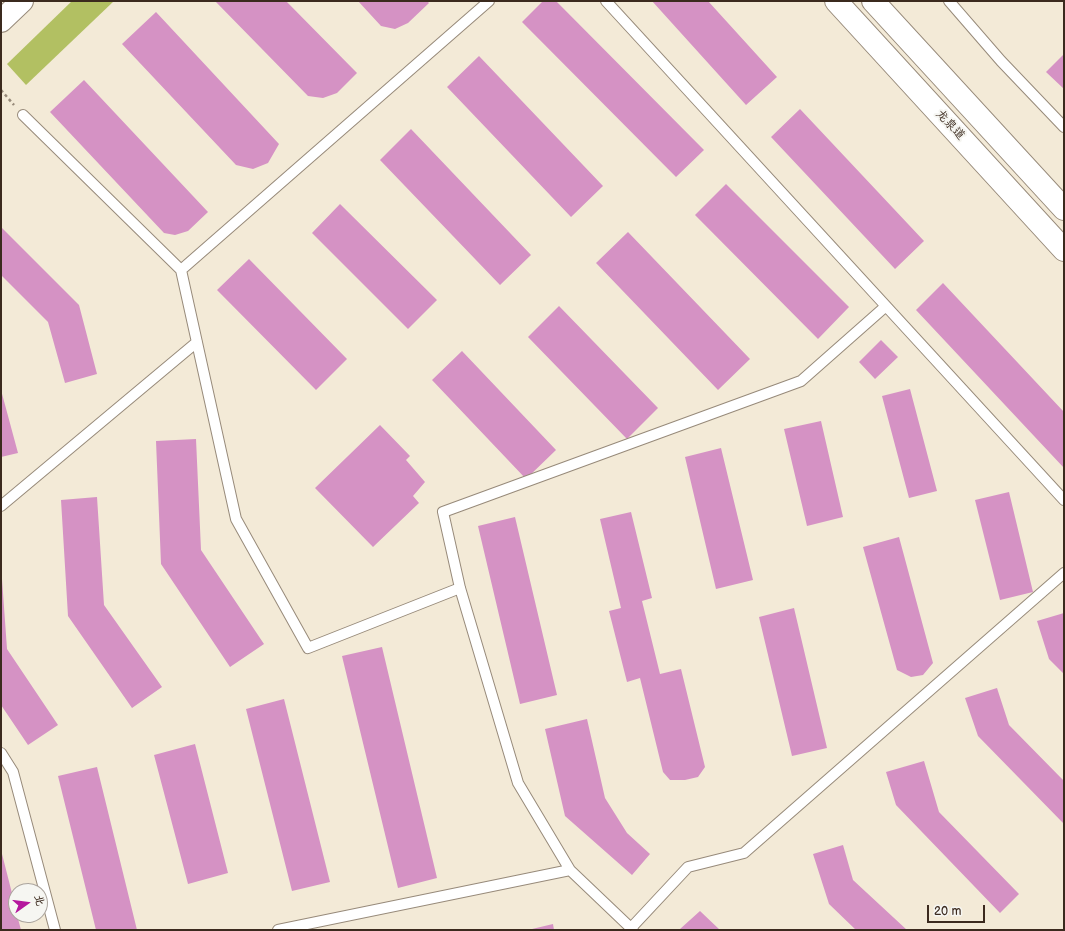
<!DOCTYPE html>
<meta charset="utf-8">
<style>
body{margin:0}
#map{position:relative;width:1065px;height:931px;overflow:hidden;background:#f3ead7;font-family:"Balsamiq Sans","LXGW WenKai TC",sans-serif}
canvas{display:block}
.frame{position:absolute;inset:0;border:2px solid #3b2a1e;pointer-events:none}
.north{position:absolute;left:8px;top:883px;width:40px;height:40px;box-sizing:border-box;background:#f6f6f2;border:1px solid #aba49d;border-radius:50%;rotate:76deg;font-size:11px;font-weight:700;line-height:16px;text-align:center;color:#3b2a1e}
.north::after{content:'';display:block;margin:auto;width:14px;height:18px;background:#b5179e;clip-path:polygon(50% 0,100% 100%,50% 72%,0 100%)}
.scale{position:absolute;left:927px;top:905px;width:58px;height:18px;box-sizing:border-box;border:2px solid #3b2a1e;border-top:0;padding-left:5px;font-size:12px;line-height:14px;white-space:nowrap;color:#3b2a1e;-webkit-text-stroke:3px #f6f6f2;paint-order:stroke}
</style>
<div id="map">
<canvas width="1065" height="931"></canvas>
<div class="frame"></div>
<div class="north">北</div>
<div class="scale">20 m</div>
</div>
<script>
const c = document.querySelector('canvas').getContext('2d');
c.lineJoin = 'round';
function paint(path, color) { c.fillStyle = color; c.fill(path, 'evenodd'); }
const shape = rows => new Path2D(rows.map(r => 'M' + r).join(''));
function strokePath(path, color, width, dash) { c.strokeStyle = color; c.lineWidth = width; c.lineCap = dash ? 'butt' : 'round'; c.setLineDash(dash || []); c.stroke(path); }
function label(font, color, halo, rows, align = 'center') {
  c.font = font + ' "Balsamiq Sans","LXGW WenKai TC",sans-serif'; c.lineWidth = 4; c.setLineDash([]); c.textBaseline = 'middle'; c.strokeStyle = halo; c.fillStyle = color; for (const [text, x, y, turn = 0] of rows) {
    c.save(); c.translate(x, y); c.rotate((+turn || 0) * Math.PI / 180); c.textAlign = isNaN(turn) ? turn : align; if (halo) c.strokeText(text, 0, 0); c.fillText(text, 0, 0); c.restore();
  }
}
const green = shape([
 [72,1,114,1,26,85,7,64]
]);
const building = shape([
 [215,1,286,1,357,73,337,93,323,98,308,96],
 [358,1,427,1,429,3,408,23,395,29,381,26],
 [543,1,556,1,704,150,676,177,522,22],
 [652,1,708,1,777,77,746,105],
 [156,12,279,144,268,163,253,169,236,165,122,44],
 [1064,54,1064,89,1046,72],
 [479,56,603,186,571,217,447,87],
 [84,80,208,212,188,231,175,235,164,233,50,112],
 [800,109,924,241,895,269,771,137],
 [411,129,531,255,500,285,380,160],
 [726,184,849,307,818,339,695,215],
 [340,204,437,300,408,329,312,233],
 [1,227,79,305,97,374,65,383,48,322,1,275],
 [628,232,750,359,718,390,596,263],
 [249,259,347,359,316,390,217,290],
 [943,283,1064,412,1064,468,916,310],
 [559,306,658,408,627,439,528,337],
 [881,340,898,357,875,379,859,362],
 [462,351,556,450,526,479,432,380],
 [910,389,937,491,909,498,882,396],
 [1,390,18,453,1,457],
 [821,421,843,517,807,526,784,429],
 [380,425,410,456,406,460,425,482,413,496,419,503,373,547,315,488],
 [196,439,201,550,264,644,230,667,161,564,156,441],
 [721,448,753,580,716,589,685,457],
 [1009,492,1033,592,1000,600,975,500],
 [97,497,104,605,162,687,132,708,68,616,61,500],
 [631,512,652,598,642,601,660,674,681,669,705,767,698,777,685,780,670,780,663,772,640,678,627,682,609,611,621,608,600,519],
 [515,517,557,695,520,704,478,526],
 [899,537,933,663,923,675,911,677,897,670,863,547],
 [1,579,2,579,7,649,58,725,28,745,1,705],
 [794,608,827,748,792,756,759,617],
 [1064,613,1064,674,1049,659,1037,621],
 [382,647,437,878,398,888,342,656],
 [997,688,1009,725,1064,781,1064,824,978,736,965,698],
 [284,699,330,882,292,891,246,709],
 [587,719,605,798,627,833,650,854,632,875,565,816,545,729],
 [195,744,228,873,188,884,154,755],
 [924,761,939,812,1019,894,1000,913,896,805,886,772],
 [97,767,137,930,96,930,58,776],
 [843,845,853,880,907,930,856,930,829,904,813,854],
 [1,850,16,909,16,915,17,915,21,930,1,930],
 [700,911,720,930,680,930,680,929],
 [553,924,554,930,532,930,532,929]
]);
const path = shape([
 [1,90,14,105]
]);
const service = shape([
 [606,1,1064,500],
 [949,1,1001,61,1064,127],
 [23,115,181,270,489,1],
 [181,270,236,519,308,648,460,588],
 [1,506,197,342],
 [1,753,13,772,55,930],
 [570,870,518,783,460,588,443,512,801,381,886,306],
 [631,928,688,867,744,853,1064,573],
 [278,930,570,870,633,930]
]);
const tertiary = shape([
 [836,1,1064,250],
 [873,1,1064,209],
 [1,21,22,1]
]);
const streetNames = [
 ["龙泉道",950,125,47]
];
paint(green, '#b2c062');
paint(building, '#d592c4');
strokePath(service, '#978a7a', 12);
strokePath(tertiary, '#978a7a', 24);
strokePath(path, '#978a7a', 2.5, [3, 3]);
strokePath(service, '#fff', 10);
strokePath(tertiary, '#fff', 22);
label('12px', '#3b2a1e', '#f6f6f2', streetNames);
</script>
